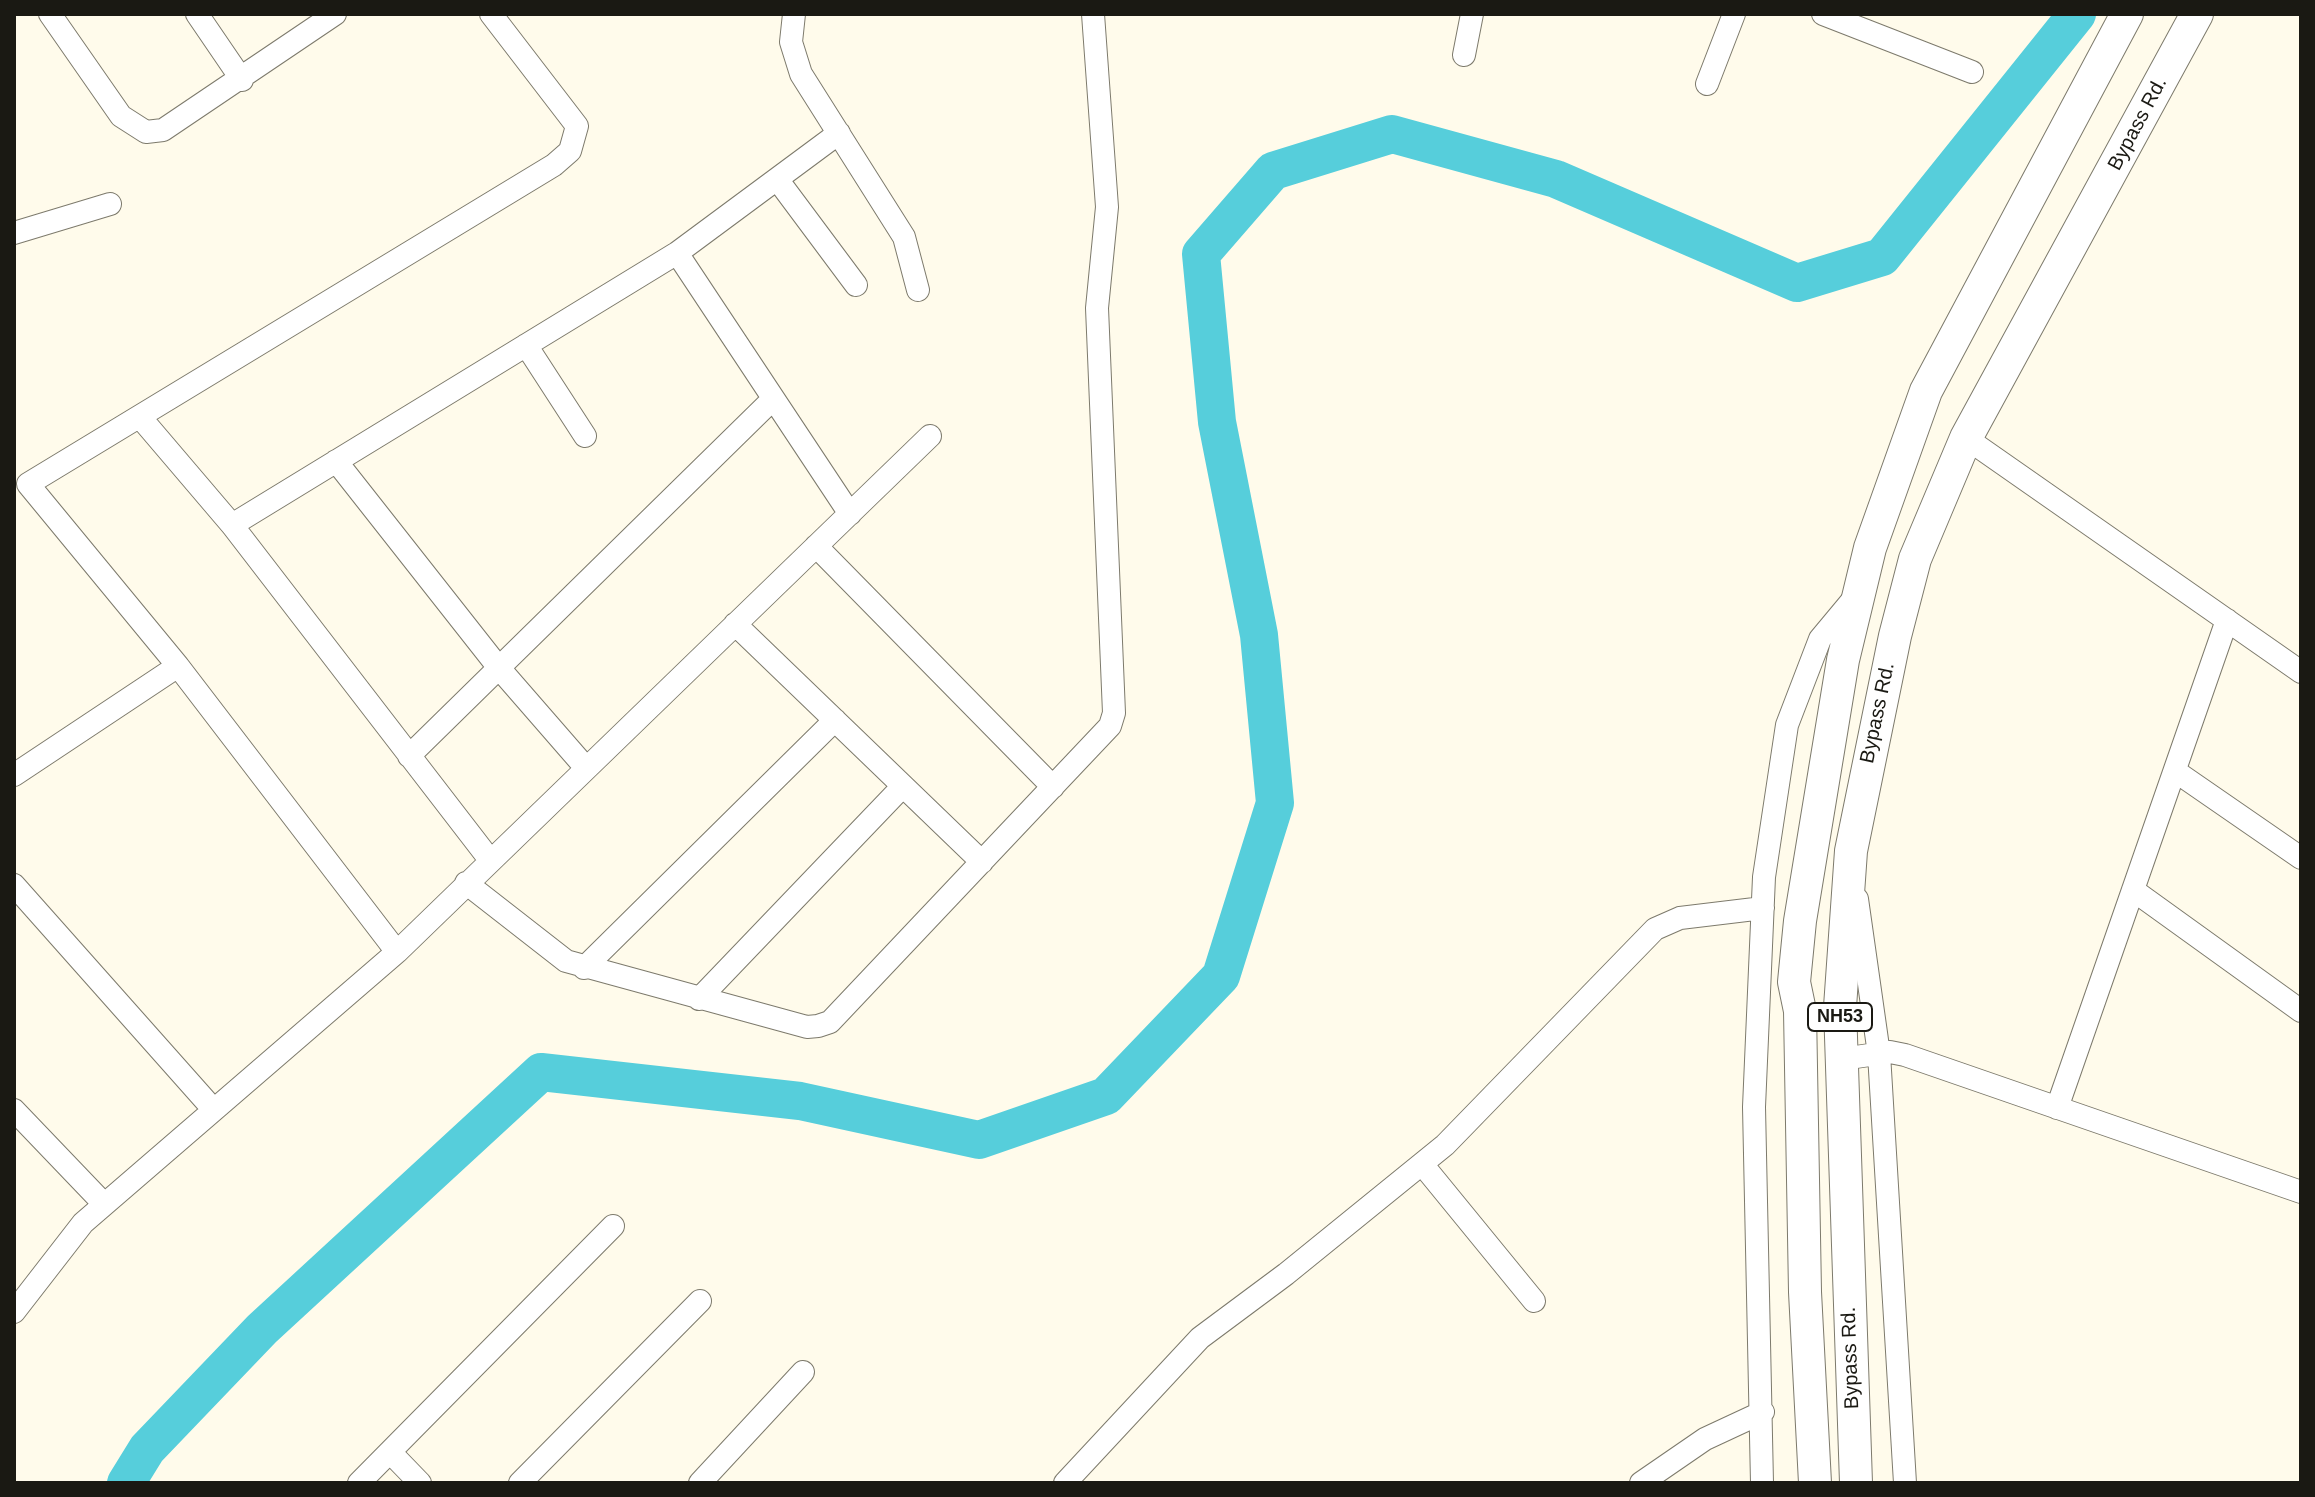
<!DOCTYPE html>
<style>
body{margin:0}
#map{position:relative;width:2315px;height:1497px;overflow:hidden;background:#fffbeb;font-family:Arial,sans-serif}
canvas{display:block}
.frame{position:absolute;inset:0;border:16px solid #1a1913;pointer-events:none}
</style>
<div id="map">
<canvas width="2315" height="1497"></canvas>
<div class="frame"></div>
</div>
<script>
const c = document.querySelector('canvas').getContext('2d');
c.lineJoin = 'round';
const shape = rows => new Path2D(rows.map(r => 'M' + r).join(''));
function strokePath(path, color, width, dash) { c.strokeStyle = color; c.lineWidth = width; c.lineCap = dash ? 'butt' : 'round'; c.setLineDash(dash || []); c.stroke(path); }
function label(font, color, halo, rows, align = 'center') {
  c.font = font + ' Arial,sans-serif'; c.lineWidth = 6; c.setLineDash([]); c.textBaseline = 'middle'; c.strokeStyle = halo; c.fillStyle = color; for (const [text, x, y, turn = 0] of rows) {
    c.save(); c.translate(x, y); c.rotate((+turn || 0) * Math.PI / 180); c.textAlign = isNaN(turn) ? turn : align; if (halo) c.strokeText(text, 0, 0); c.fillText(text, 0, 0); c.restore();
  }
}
const river = shape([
 [126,1483,147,1449,262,1329,541,1072,800,1101,979,1140,1106,1096,1221,976,1275,803,1259,635,1217,422,1201,254,1273,171,1392,134,1556,179,1797,283,1882,257,2077,14]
]);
const minor = shape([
 [50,14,121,116,146,132,163,130,335,14],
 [197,14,242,80],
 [794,14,791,42,801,74,904,237,918,290],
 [1823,14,1972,72],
 [1464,55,1472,14],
 [1707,84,1734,14],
 [777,179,856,285],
 [14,233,110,204],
 [677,253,850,514],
 [526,345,585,436],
 [140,417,232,525,490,860],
 [1966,438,2301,672],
 [336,461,499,668,586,768],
 [232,525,677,253,839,133],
 [816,546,1053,787],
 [735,624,982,862],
 [409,756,773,399],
 [2175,771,2301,858],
 [14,775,178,666],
 [466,883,566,961,807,1027,818,1026,830,1022,1110,726,1114,713,1097,308,1107,207,1093,14],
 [14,885,213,1109],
 [2133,890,2301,1011],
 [1857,899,1879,1054,1905,1483],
 [397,952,930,436],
 [584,968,835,720],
 [699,999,903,786],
 [1842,1059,1890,1052,1905,1055,2301,1192],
 [2057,1108,2227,620],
 [14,1110,104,1204],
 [1422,1164,1534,1301],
 [14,1312,83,1223,397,952,178,666,28,484,554,165,570,151,577,126,491,14],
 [390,1452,420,1483],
 [359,1483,613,1226],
 [520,1483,700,1301],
 [700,1483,803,1372],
 [1065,1483,1200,1338,1286,1274,1445,1145,1655,929,1680,918,1763,908],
 [1641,1483,1705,1439,1763,1412],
 [1762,1483,1754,1107,1764,877,1787,725,1820,639,1855,597]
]);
const highway = shape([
 [1815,1483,1805,1292,1800,1011,1794,982,1800,921,1843,660,1870,548,1926,391,2127,14],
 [1856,1483,1840,1007,1851,851,1895,636,1915,559,1966,438,2197,14]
]);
const shields = [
 [1840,1017,64]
];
const shieldNames = [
 ["NH53",1840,1017]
];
const streetNames = [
 ["Bypass Rd.",2138,124,-62],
 ["Bypass Rd.",1878,713,-78],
 ["Bypass Rd.",1851,1358,-92]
];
strokePath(river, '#56cedb', 38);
strokePath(minor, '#7d7a6c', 24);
strokePath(highway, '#7d7a6c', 34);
strokePath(minor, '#fff', 22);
strokePath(highway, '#fff', 32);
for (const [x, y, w] of shields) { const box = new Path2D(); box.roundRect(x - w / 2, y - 14, w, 28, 6); c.fillStyle = '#fff'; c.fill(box); strokePath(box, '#1a1913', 2); }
label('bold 18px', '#1a1913', null, shieldNames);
label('20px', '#1a1913', '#fff', streetNames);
</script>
